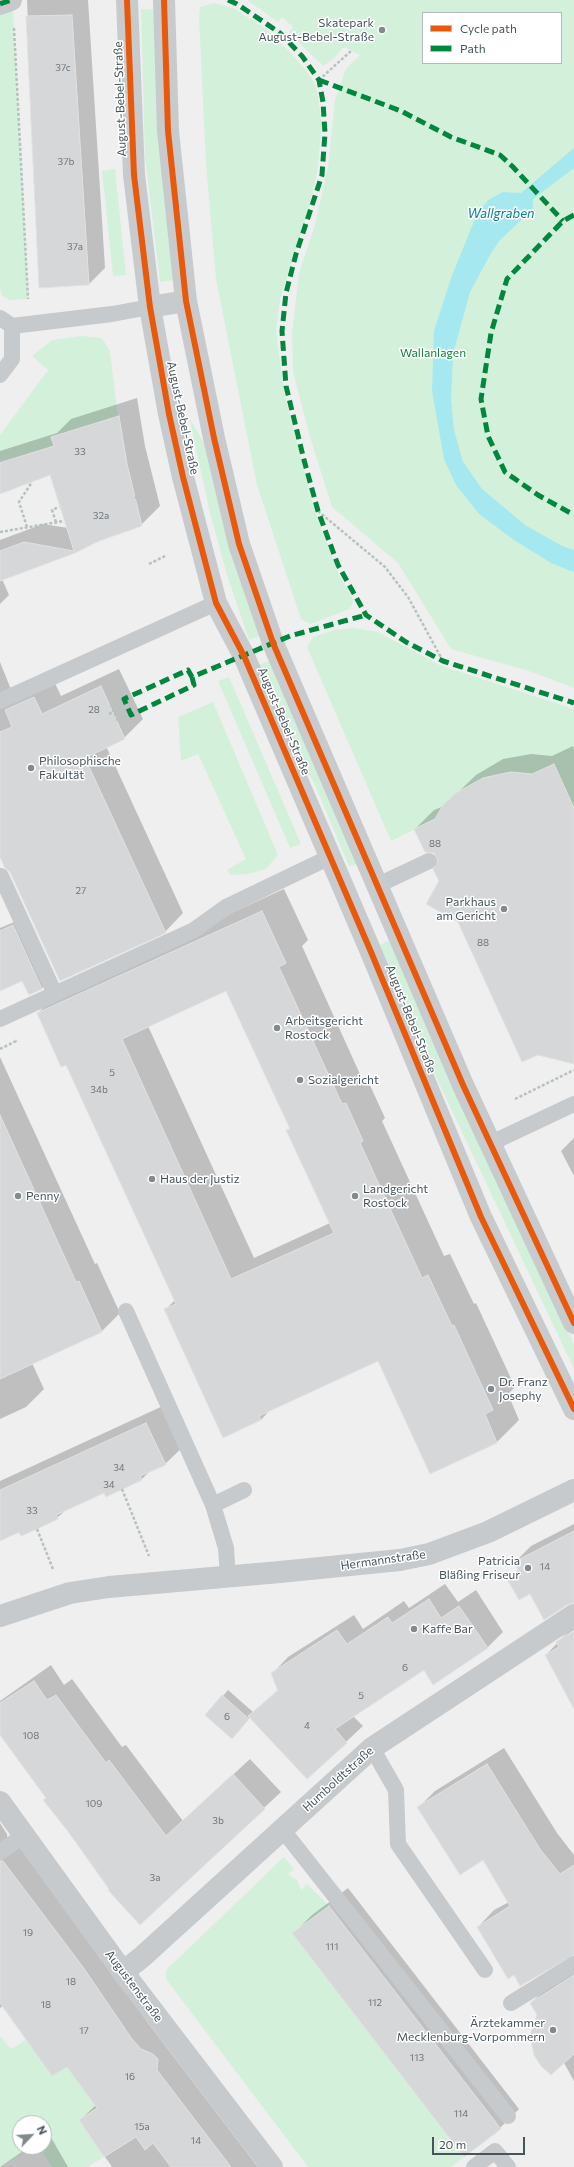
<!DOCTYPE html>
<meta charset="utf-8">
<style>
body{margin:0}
#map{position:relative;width:574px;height:2167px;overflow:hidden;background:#f0efef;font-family:Commissioner,sans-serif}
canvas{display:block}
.legend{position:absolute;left:422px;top:12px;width:140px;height:52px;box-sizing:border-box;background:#fff;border:1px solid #b5bbbe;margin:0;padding:5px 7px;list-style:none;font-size:12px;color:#46545c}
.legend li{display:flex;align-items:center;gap:8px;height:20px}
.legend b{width:20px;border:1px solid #b5bbbe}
.north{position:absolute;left:12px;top:2115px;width:40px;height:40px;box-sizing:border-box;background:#fff;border:1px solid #b5bbbe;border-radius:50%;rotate:65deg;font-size:11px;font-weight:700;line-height:16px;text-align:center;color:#46545c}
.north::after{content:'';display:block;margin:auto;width:14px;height:18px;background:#828a8f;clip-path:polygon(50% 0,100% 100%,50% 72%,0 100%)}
.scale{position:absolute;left:432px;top:2137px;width:93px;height:18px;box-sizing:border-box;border:2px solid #46545c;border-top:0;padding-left:5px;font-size:12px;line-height:14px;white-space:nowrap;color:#46545c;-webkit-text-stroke:3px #fff;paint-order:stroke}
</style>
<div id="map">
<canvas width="574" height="2167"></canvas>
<ul class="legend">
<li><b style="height:5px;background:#e8590c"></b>Cycle path</li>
<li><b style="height:5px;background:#00873e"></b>Path</li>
</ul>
<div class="north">N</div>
<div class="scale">20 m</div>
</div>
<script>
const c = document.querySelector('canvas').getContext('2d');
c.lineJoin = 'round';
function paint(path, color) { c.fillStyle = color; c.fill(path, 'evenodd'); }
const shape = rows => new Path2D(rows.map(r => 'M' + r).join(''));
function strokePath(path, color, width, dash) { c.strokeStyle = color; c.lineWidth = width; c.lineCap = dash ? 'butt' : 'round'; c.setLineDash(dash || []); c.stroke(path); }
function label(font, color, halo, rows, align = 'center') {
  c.font = font + ' Commissioner,sans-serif'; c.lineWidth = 3; c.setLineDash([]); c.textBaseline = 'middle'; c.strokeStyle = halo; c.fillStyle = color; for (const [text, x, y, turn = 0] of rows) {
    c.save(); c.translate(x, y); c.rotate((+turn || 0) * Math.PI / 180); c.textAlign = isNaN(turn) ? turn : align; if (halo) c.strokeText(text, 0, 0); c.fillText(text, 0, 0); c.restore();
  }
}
const green = shape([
 [247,0,574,0,574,688,529,671,451,649,398,563,332,507,310,437,293,372,292,333,299,273,314,228,328,168,335,99,346,69,360,55,344,47,333,59,323,66,289,33,293,27,282,17,278,22],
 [423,13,561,13,561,63,423,63],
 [214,3,233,8,265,28,292,54,311,77,317,91,322,124,317,173,307,215,280,299,276,332,285,396,314,509,339,575,353,599,352,605,349,609,311,624,301,619,257,485,216,279,206,164,199,18,200,7],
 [13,9,28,299,10,300,2,296,0,288,0,14],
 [141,9,155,10,175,280,160,282,145,157],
 [115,169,126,275,113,276,102,171],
 [81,336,102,338,110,352,118,417,54,446,0,461,0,435,48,370,32,356,52,340],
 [189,417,213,459,264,635,249,640,227,575,210,513],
 [354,628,378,632,439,665,574,709,574,808,532,774,511,772,496,774,483,778,435,819,391,841,307,647,313,637,334,630],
 [272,660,358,861,355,865,349,866,314,783,295,752,258,665],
 [229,677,301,844,290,848,218,681],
 [213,702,278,855,266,869,248,874,231,875,227,870,246,859,198,754,181,761,178,717],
 [394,940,543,1280,574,1344,574,1369,428,1060,380,945,387,941],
 [284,1857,294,1869,288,1874,297,1880,301,1890,307,1884,329,1906,292,1933,464,2157,451,2167,308,2167,166,1979,166,1970],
 [42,2030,63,2060,111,2098,79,2120,104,2157,87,2167,52,2167,39,2147,44,2147,44,2123,20,2123,20,2147,34,2147,0,2167,0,2036,11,2049]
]);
const water = shape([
 [574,148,574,168,533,199,533,209,500,240,491,253,470,292,453,354,451,400,454,430,463,462,482,489,525,525,562,546,574,550,574,572,551,563,514,540,479,514,456,485,444,459,432,391,434,331,451,278,475,219,488,200,503,192,521,193]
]);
const shadow = shape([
 [27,0,88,0,105,268,89,284,40,287],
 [137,398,145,446,160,506,141,525,98,540,75,552,2,579,9,595,0,604,0,540,43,524,68,528,50,473,0,493,0,451,57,433,71,419],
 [0,662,14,697,53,679,61,696,119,669,143,719,124,738,106,746,183,913,165,932,0,854],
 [573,746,574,749,574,1059,440,881,440,861,435,852,415,829,434,810,444,806,476,775,503,759,531,754,552,756],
 [284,889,308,940,302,946,364,1083,368,1081,385,1118,382,1121,444,1256,450,1254,474,1304,476,1303,515,1387,508,1394,519,1420,497,1442,430,1472,379,1360,270,1410,261,1420,165,1310,175,1300,66,1063,38,1013,60,991],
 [227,989,291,1127,288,1130,330,1223,254,1258,148,1026],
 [19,920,48,983,42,988,29,994,22,979,0,961,0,928],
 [0,1057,95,1264,97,1263,120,1313,102,1331,32,1363,44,1389,26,1407,0,1419],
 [574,1138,574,1176,561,1151],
 [165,1405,184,1446,165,1464,150,1471,142,1479,106,1495,105,1492,67,1509,57,1518,0,1540,0,1481],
 [574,1524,574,1602,530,1593,509,1579,519,1569,515,1562,531,1546],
 [445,1584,458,1602,476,1590,503,1632,487,1648,424,1669,353,1716,363,1726,307,1778,250,1717,238,1732,223,1696,228,1690,253,1712,278,1690,272,1674,288,1657,354,1615,363,1629,404,1601,409,1608],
 [574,1625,574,1708,546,1655],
 [51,1665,64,1685,72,1679,122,1747,126,1745,183,1821,250,1759,281,1792,140,1923,111,1889,45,1800,47,1798,0,1732,0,1701],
 [504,1748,557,1833,574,1855,574,1954,515,1974,478,1927,494,1910,509,1902,483,1859,419,1807,435,1791],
 [0,1823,7,1834,8,1842,19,1845,99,1952,148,2023,258,2167,112,2167,80,2120,96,2105,67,2065,3,2006,0,2008],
 [348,1888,519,2109,500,2128,294,1933,312,1915],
 [574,1970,574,2081,531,2003,547,1987],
 [49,2134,68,2167,0,2167,29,2147,44,2147,44,2138]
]);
const building = shape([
 [72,15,89,285,39,288,26,16,72,15],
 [119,416,127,464,142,526,99,541,75,553,0,581,0,551,24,542,74,551,50,475,0,494,0,463,54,446,51,437,119,416],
 [101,686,125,739,85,758,166,933,60,981,10,872,5,868,0,857,0,732,12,727,5,710,34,697,42,714,101,686],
 [554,764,574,808,574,1064,538,1055,522,1062,458,922,426,904,439,881,433,869,438,861,434,853,425,852,414,829,435,819,443,805,456,793,483,778,511,772,532,774,554,764],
 [262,911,286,963,279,967,342,1104,346,1103,363,1141,360,1143,422,1278,428,1275,452,1326,454,1325,493,1410,485,1414,497,1443,430,1474,378,1361,259,1416,261,1420,223,1438,164,1309,176,1304,66,1065,61,1067,37,1013,262,911],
 [226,991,290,1129,286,1130,334,1233,231,1279,122,1039,226,991],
 [13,925,42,989,29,995,22,981,0,991,0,931,13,925],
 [0,1115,76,1282,79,1281,102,1332,0,1379,0,1115],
 [146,1423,166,1465,140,1476,142,1480,106,1497,104,1493,56,1515,58,1519,37,1529,21,1536,19,1532,0,1541,0,1490,146,1423],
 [574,1531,574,1603,567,1605,544,1620,530,1594,519,1600,507,1579,519,1572,514,1562,574,1531],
 [429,1599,441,1618,459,1606,488,1648,433,1685,424,1670,335,1729,347,1743,307,1779,248,1716,278,1691,271,1673,337,1630,347,1644,388,1617,392,1623,429,1599],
 [574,1630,574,1709,545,1655,559,1647,556,1642,574,1630],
 [34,1681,47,1700,56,1695,106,1763,109,1760,166,1836,233,1774,265,1809,140,1925,108,1890,109,1889,67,1830,43,1800,46,1798,0,1735,0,1703,34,1681],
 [222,1695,249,1719,232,1739,205,1715,222,1695],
 [487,1764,540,1849,560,1874,574,1865,574,1955,520,1986,514,1975,508,1979,477,1927,510,1906,483,1860,460,1875,417,1807,487,1764],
 [0,1861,3,1861,83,1967,132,2039,141,2049,153,2054,158,2059,157,2070,231,2167,171,2167,153,2143,145,2150,136,2137,104,2157,79,2120,97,2108,67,2067,52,2076,0,2003,0,1861],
 [329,1906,501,2129,464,2157,292,1933,329,1906],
 [574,1975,574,2054,551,2075,541,2066,534,2055,530,2035,537,2015,530,2003,574,1975]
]);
const path = shape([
 [14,28,28,299],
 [319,80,352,50],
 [135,498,150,493],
 [318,511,385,567,408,597,443,661],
 [56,522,52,510,59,507],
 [27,527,19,502,32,482],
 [0,532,64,521],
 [149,564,167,555],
 [113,675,124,699,111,705,118,721,131,715],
 [109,714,127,706],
 [0,1049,16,1041,15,1039],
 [515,1099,574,1070],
 [122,1489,149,1556],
 [37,1529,53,1569]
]);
const service = shape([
 [0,318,12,326,12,359,0,375],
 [12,326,112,314,150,307],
 [0,701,216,603],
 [1,876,55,994],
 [378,885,429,861],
 [0,1019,194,930,226,907,330,857],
 [489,1144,574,1104],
 [126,1311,213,1505,226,1548,228,1577],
 [213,1505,244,1490],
 [372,1748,396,1790,398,1844,485,1970],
 [282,1829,508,2116],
 [0,1852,24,1835],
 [511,2003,574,1964],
 [474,2167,495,2151,508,2167]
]);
const minor = shape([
 [0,4,11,0],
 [0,1616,70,1593,109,1587,280,1572,400,1560,429,1554,488,1532,574,1490],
 [0,1802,123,1972,272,2167],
 [123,1972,142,1957,372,1748,574,1615]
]);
const secondary = shape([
 [127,0,134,175,150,307,169,414,183,477,216,603,244,656,371,952,481,1217,574,1409],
 [164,0,168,131,186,301,214,438,239,544,273,643,463,1085,574,1323],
 [150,307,186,301]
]);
const quiet = shape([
 [228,0,237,4,280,33,302,56,319,80,323,102,325,133,322,175,296,254,286,293,282,331,286,386,304,460,318,511,338,565,366,615,406,642,443,661,574,703],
 [0,4,11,0],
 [319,80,401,111,451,137,500,155,513,167,563,221],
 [574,215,563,221,507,279,491,333,481,399,488,436,505,472,538,495,574,515],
 [192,677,194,685,131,715,124,699,188,670,192,677,290,636,366,615]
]);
const cycleway = shape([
 [127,0,134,175,150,307,169,414,183,477,216,603,244,656,371,952,481,1217,574,1409],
 [164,0,168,131,186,301,214,438,239,544,273,643,463,1085,574,1323]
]);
const markers = [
 [382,30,4,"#828a8f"],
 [31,768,4,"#828a8f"],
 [504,909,4,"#828a8f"],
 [277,1028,4,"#828a8f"],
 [300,1080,4,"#828a8f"],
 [152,1179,4,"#828a8f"],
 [18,1196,4,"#828a8f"],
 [355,1196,4,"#828a8f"],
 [491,1389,4,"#828a8f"],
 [528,1568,4,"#828a8f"],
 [414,1629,4,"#828a8f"],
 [553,2030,4,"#828a8f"]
];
const numberNames = [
 ["37c",63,68],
 ["37b",66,162],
 ["37a",75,247],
 ["33",80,452],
 ["32a",101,516],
 ["28",94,710],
 ["88",435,844],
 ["27",81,891],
 ["88",483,943],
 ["5",112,1073],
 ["34b",99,1090],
 ["34",119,1468],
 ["34",109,1485],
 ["33",32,1511],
 ["14",545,1567],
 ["6",405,1668],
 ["5",361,1696],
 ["6",227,1717],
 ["4",307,1726],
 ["108",31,1736],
 ["109",94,1804],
 ["3b",218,1821],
 ["3a",155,1878],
 ["19",28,1933],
 ["111",332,1947],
 ["18",71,1982],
 ["112",375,2003],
 ["18",46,2005],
 ["17",84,2031],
 ["113",417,2058],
 ["16",130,2077],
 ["114",461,2114],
 ["15a",142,2127],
 ["14",196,2141]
];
const poiNames = [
 ["Skatepark",374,23,"right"],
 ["August-Bebel-Straße",374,37,"right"],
 ["Philosophische",39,761],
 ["Fakultät",39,775],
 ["Parkhaus",496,902,"right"],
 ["am Gericht",496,916,"right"],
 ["Arbeitsgericht",285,1021],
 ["Rostock",285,1035],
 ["Sozialgericht",308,1080],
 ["Haus der Justiz",160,1179],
 ["Landgericht",363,1189],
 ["Rostock",363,1203],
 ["Penny",26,1196],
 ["Dr. Franz",499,1382],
 ["Josephy",499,1396],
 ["Patricia",520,1561,"right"],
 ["Bläßing Friseur",520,1575,"right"],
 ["Kaffe Bar",422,1629],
 ["Ärztekammer",545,2023,"right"],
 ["Mecklenburg-Vorpommern",545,2037,"right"]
];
const streetNames = [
 ["August-Bebel-Straße",120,99,-92],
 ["August-Bebel-Straße",183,418,78],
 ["August-Bebel-Straße",284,721,67],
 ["August-Bebel-Straße",411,1019,68],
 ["Hermannstraße",383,1560,-8],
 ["Humboldtstraße",338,1779,-42],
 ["Augustenstraße",134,1986,53]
];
const parkNames = [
 ["Wallanlagen",433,353]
];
const waterNames = [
 ["Wallgraben",501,214]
];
paint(green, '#d3f0da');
paint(water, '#a6e8ef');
paint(shadow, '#0003');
paint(building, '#d6d7d8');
strokePath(building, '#e1e1e2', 1);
strokePath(path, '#b5c2bd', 2.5, [3, 2]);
strokePath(service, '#c6cacc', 16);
strokePath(minor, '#c6cacc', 22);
strokePath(secondary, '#c8cbce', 22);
strokePath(quiet, '#00873e', 5, [10, 5]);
strokePath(cycleway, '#e8590c', 6);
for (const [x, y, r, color] of markers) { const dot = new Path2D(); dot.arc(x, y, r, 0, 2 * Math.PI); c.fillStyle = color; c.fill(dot); strokePath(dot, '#fff', 1.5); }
label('10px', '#6c767c', null, numberNames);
label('12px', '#46545c', '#fff', poiNames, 'left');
label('12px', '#46545c', '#fff', streetNames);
label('12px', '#13813d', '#fff', parkNames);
label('italic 13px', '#09828f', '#fff', waterNames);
</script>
